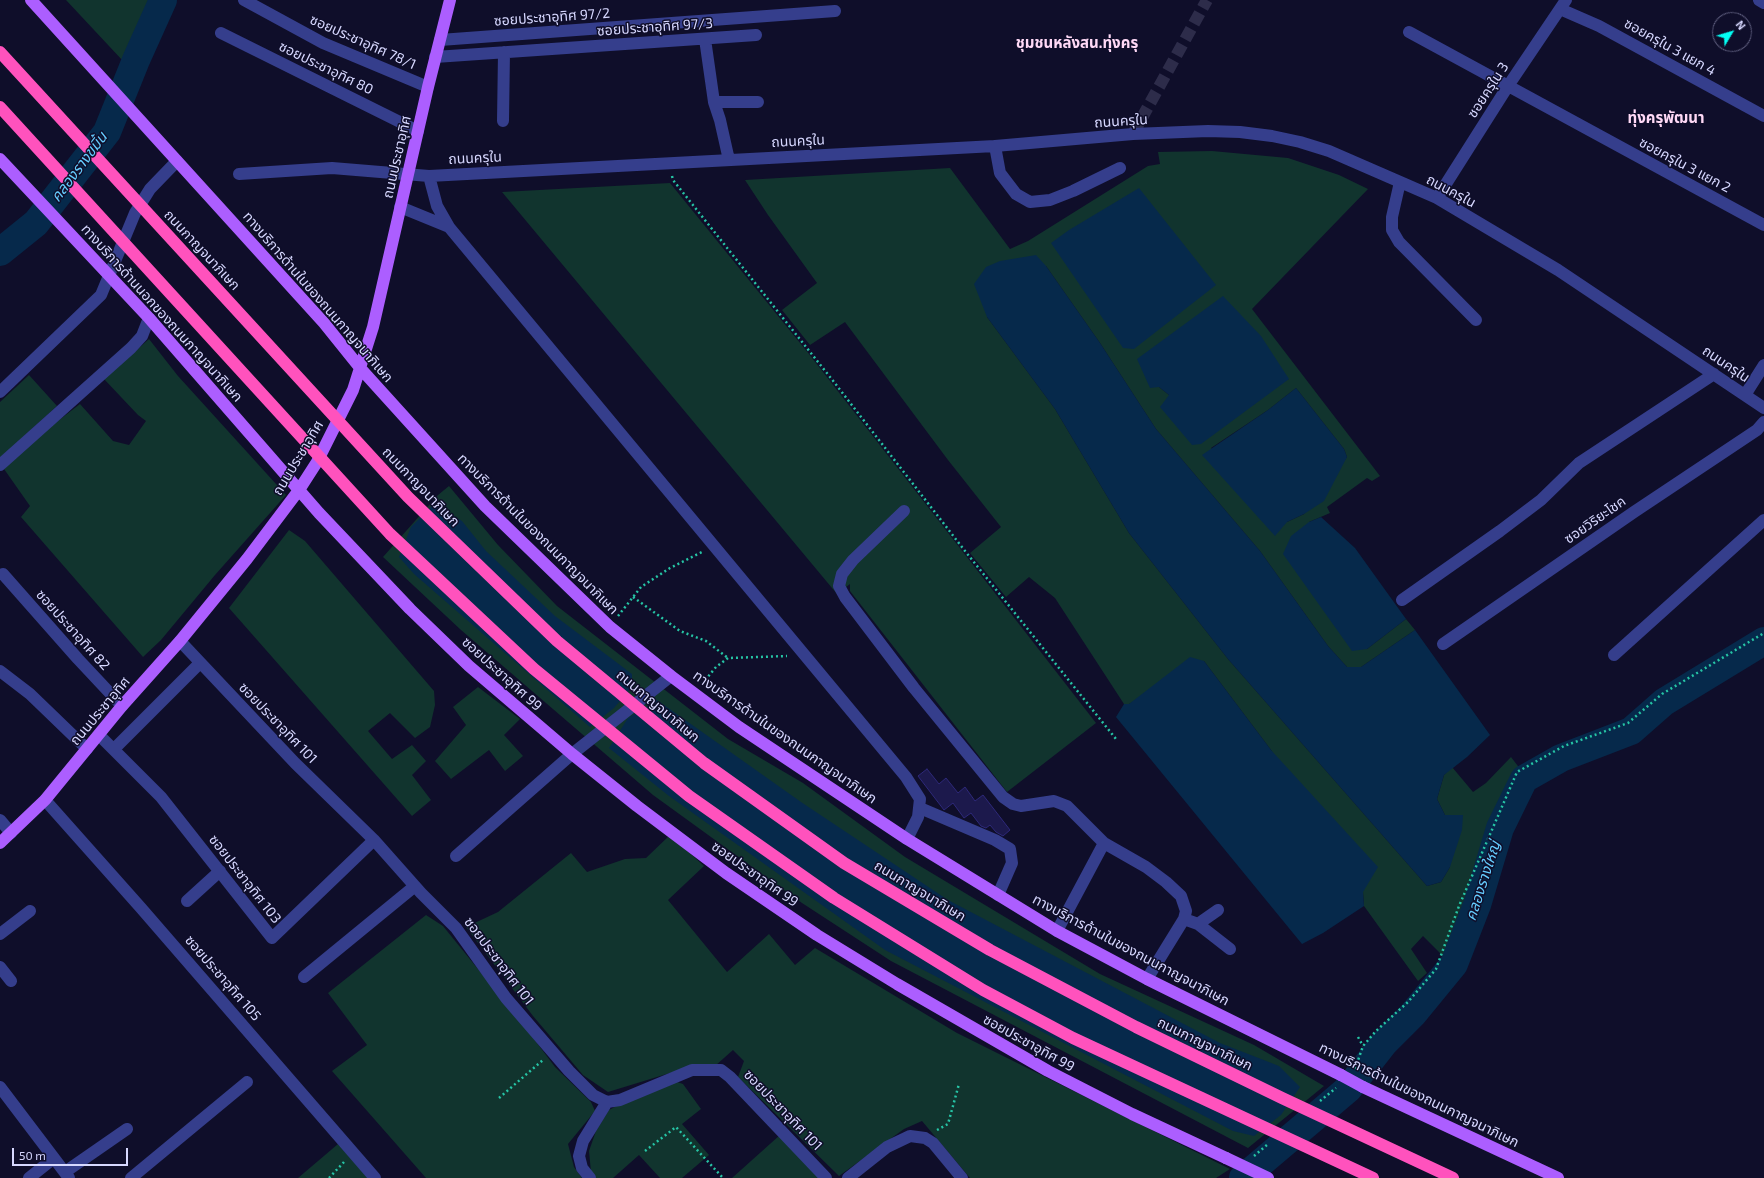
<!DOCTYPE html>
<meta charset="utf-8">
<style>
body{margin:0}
#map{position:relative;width:1764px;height:1178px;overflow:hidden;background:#0f0e2a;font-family:"Exo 2",sans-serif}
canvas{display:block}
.north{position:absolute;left:1712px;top:12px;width:40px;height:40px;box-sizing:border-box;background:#0f0e2a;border:1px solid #5f5f7f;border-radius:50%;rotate:52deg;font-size:11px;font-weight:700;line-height:16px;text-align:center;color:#d7d8ff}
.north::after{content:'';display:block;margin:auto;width:14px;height:18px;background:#03fff5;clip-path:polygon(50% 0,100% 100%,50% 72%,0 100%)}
.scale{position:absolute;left:12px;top:1148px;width:116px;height:18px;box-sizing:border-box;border:2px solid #d7d8ff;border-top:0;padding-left:5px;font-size:12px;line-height:14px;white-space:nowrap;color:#d7d8ff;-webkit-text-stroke:3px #0f0e2a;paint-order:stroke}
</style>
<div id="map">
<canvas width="1764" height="1178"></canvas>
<div class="north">N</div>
<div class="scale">50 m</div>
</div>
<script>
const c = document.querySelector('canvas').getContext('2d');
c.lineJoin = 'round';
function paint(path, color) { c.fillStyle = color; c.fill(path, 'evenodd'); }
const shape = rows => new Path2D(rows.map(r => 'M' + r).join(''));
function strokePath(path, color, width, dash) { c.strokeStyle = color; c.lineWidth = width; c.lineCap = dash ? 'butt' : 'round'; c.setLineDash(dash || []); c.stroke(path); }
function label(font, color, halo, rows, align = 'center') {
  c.font = font + ' "Exo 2","Noto Sans Thai",sans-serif'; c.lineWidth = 3; c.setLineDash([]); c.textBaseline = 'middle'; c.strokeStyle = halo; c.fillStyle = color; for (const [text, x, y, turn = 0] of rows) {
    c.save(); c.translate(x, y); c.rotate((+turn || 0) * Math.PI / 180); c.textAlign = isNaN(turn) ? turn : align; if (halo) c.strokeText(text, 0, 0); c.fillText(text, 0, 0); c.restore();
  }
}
const green = shape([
 [66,0,155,0,123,61],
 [1212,151,1288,158,1339,175,1368,189,1252,309,1380,476,1372,481,1367,478,1327,507,1330,513,1309,522,1367,649,1406,619,1415,630,1361,667,1347,667,1328,646,1260,551,1156,429,1100,343,1046,266,987,317,1055,409,1129,533,1228,659,1427,886,1441,882,1450,867,1445,815,1437,799,1444,775,1452,767,1473,792,1486,783,1511,757,1524,774,1506,808,1464,917,1444,957,1423,936,1411,949,1427,973,1418,981,1364,906,1363,892,1271,750,1204,661,1129,704,1124,704,1055,598,1029,577,1006,597,970,553,1001,527,948,460,845,322,810,345,782,310,817,283,768,215,745,180,950,168,1010,249,1028,241,1148,166,1160,164,1158,152],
 [1289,379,1169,395,1159,387],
 [1296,388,1344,449,1347,457,1304,514,1287,522,1211,448,1268,410],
 [670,183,809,354,1096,723,1007,792,850,591,850,584,837,594,502,192],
 [149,339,178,376,286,495,215,575,161,640,143,657,21,517,30,506,4,469,33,440,80,404,113,441,129,445,146,421,138,415,104,379],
 [29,375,57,406,0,458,0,402],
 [449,486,498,545,557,606,728,739,803,783,905,857,1100,974,1254,1045,1324,1086,1248,1148,891,961,802,903,653,795,461,630,383,557,438,495],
 [289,530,305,541,434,691,435,705,430,727,415,738,390,713,368,731,392,759,412,745,426,761,412,775,431,800,412,816,229,608],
 [478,687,520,719,504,735,523,756,505,771,489,750,451,779,435,761,466,725,453,707],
 [670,835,704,866,668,900,727,972,769,934,795,965,815,948,957,1033,1230,1169,1216,1178,970,1178,922,1121,904,1129,839,1176,738,1077,744,1061,733,1050,715,1066,670,1073,608,1092,583,1075,533,1016,466,927,498,912,571,853,587,872,625,859,646,858],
 [426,915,443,926,525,1027,555,1067,591,1102,595,1111,568,1144,574,1167,582,1178,426,1178,332,1071,367,1045,328,993],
 [674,1081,683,1084,701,1109,682,1124,709,1155,682,1178,660,1178,639,1155,613,1178,596,1178,591,1172,589,1151,596,1131,609,1110,622,1103],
 [780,1135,819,1178,732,1178],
 [338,1144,368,1178,298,1178]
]);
const water = shape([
 [1139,188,1216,285,1134,349,1123,348,1051,243,1069,230],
 [1036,255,1046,266,1100,343,1156,429,1260,551,1328,646,1347,667,1361,667,1415,630,1490,735,1467,757,1444,775,1437,799,1445,815,1463,815,1462,830,1450,867,1441,882,1427,886,1228,659,1129,533,1055,409,987,317,974,284,986,267,1000,261],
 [1223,296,1261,336,1289,379,1201,444,1192,445,1160,407,1169,395,1159,387,1150,388,1137,359],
 [1296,388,1344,449,1347,457,1324,501,1304,514,1287,522,1275,536,1202,455,1268,410],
 [434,504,462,521,486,551,555,616,632,674,632,687,614,708,590,727,414,574,399,557,411,527],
 [1321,517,1355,548,1406,619,1367,649,1352,651,1283,554,1291,536,1309,522],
 [1190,657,1204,661,1271,750,1378,867,1363,892,1364,906,1323,933,1302,944,1116,717,1124,704,1129,704],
 [657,700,801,802,948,900,1220,1043,1279,1066,1300,1087,1281,1115,1254,1136,1233,1131,885,950,669,796,609,748,628,718]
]);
const river = shape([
 [0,252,36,223,107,132,136,60,163,0],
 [1243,1178,1348,1089,1384,1043,1413,1014,1454,964,1477,905,1500,828,1524,779,1561,758,1631,731,1664,702,1764,641]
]);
const building = shape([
 [927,769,939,784,946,778,958,793,965,787,975,801,983,795,1010,830,1003,836,996,832,990,825,986,828,981,826,971,813,964,818,953,803,944,810,918,776,927,769]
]);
const minorTunnel = shape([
 [1133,134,1207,0]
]);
const path = shape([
 [672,176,673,180,834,382,965,551,1116,739],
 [633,597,680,631,706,641,728,658],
 [618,616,641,587,670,568,702,552],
 [702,684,716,667,728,658,787,656],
 [1358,1037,1363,1046],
 [1355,1069,1363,1046,1376,1031,1408,1002,1436,969,1459,906,1517,772,1564,746,1628,723,1662,694,1764,633],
 [499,1098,543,1060],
 [1320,1101,1336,1088],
 [937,1130,948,1124,959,1084],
 [645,1151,676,1127,723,1178],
 [1254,1156,1268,1144],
 [329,1178,344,1162]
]);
const minor = shape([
 [244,0,323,43,428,87],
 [1759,0,1764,3],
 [1560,9,1599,26,1764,116],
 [1409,32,1764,225],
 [221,33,418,131],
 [705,39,714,102,720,120,729,160],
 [440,40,835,11],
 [435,57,756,35],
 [714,102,758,102],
 [503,121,504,52],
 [995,146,1000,173,1016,194,1030,202,1050,200,1073,191,1120,168],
 [239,174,332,168,429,176,995,146,1133,134,1208,131,1240,132,1272,136,1300,142,1329,151,1437,198,1558,270,1764,408],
 [429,176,437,206,449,227],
 [1400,182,1392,217,1392,230,1399,242,1476,320],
 [1437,198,1508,86,1566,0],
 [400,207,449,227,906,777,920,799,918,817,907,839],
 [0,392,101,295,135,213,150,189,177,161],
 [1745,395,1764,365],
 [0,465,131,348,142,336,149,318],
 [904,511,853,560,842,574,839,586,845,597,914,688,1003,797,1013,804,1021,806,1054,801,1067,806,1104,843,1146,867,1166,882,1181,896,1186,911,1184,919,1147,979],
 [3,574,78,659,122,706],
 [1402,600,1500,531,1541,500,1579,463,1714,374],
 [180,641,295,763,374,840,421,893,456,928,506,998,569,1071,593,1095,607,1102,620,1100,692,1070,721,1070,730,1077,826,1178],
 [1443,644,1634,512,1757,430,1764,422],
 [1614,655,1764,520],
 [0,671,30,694,87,749],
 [99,735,161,797,272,938,374,840],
 [114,749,200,663],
 [45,800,141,908,375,1178],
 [920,808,995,840,1010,849,1012,863,998,895],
 [0,820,11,833],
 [456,856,572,754,671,676],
 [187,901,220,871],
 [1184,919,1198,924,1230,949],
 [1198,924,1218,910],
 [1057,931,1104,843],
 [0,934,30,911],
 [0,967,11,981],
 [304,977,415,886],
 [0,1087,69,1178],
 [65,1172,127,1129],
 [29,1178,54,1158],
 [131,1178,247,1082],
 [590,1178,582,1168,579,1156,583,1141,607,1102],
 [848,1178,887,1147,910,1136,925,1138,933,1143,962,1178]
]);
const major = shape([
 [31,0,324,323,361,369,485,506,610,627,671,676,739,727,907,839,1057,931,1147,979,1341,1075],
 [0,159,149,318,319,513,410,609,469,666,572,754,637,806,726,873,817,935,897,984,1048,1071,1132,1114,1226,1158],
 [0,843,45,800,122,706,180,641,247,559,299,490,317,462,353,390,373,327,428,87,450,0],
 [1363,1087,1558,1178]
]);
const majorBridge = shape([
 [1341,1075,1363,1087],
 [1226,1158,1268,1178]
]);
const highwayBridge = shape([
 [0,52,408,497,557,641,704,763,844,863,990,950,1136,1027,1282,1098,1453,1178],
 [0,107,390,534,534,669,689,796,834,898,983,990,1073,1038,1373,1178]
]);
const streetNames = [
 ["ซอยประชาอุทิศ 97/2",552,17,-4],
 ["ซอยประชาอุทิศ 97/3",655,27,-4],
 ["ซอยประชาอุทิศ 78/1",363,42,24],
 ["ซอยครุใน 3 แยก 4",1670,47,29],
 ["ซอยประชาอุทิศ 80",326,68,26],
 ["ซอยครุใน 3",1488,90,-57],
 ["ถนนครุใน",1121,121,-4],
 ["ถนนครุใน",798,141,-3],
 ["ถนนประชาอุทิศ",397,157,-77],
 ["ถนนครุใน",475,158,-3],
 ["ซอยครุใน 3 แยก 2",1685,165,28],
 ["ถนนครุใน",1451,191,28],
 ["ถนนกาญจนาภิเษก",202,250,47],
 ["ทางบริการด้านในของถนนกาญจนาภิเษก",318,297,49],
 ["ทางบริการด้านนอกของถนนกาญจนาภิเษก",162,313,48],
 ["ถนนครุใน",1726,364,34],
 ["ถนนประชาอุทิศ",298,458,-59],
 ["ถนนกาญจนาภิเษก",421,487,46],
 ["ซอยวิริยะโชค",1595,520,-35],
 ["ทางบริการด้านในของถนนกาญจนาภิเษก",538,534,45],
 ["ซอยประชาอุทิศ 82",73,630,48],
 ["ซอยประชาอุทิศ 99",502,674,42],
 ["ถนนกาญจนาภิเษก",658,706,40],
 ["ถนนประชาอุทิศ",100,711,-50],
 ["ซอยประชาอุทิศ 101",278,723,46],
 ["ทางบริการด้านในของถนนกาญจนาภิเษก",785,737,35],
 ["ซอยประชาอุทิศ 99",755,874,35],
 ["ซอยประชาอุทิศ 103",245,879,52],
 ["ถนนกาญจนาภิเษก",920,891,31],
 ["ทางบริการด้านในของถนนกาญจนาภิเษก",1131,950,28],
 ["ซอยประชาอุทิศ 101",499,961,53],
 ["ซอยประชาอุทิศ 105",223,978,49],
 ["ซอยประชาอุทิศ 99",1029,1043,29],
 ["ถนนกาญจนาภิเษก",1205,1044,26],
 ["ทางบริการด้านในของถนนกาญจนาภิเษก",1419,1095,26],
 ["ซอยประชาอุทิศ 101",783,1110,46]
];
const neighbourhoodNames = [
 ["ชุมชนหลังสน.ทุ่งครุ",1077,43],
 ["ทุ่งครุพัฒนา",1666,118]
];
const waterNames = [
 ["คลองรางขมิ้น",79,167,-53],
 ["คลองรางใหญ่",1483,881,-72]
];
paint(green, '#11342e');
paint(water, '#06294b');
strokePath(river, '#06294b', 28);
paint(building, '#1c194c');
strokePath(building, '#2e297a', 1);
strokePath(minorTunnel, '#2d2c4a', 12, [12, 6]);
strokePath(path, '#26c4a5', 2.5, [2, 3]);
strokePath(minor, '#353e8c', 12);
strokePath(major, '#ac5eff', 12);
strokePath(majorBridge, '#ac5eff', 12);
strokePath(highwayBridge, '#ff52bd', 12);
label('14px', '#d7d8ff', '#0f0e2a', streetNames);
label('bold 15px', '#ffd9f6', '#0f0e2a', neighbourhoodNames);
label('italic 15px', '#65cdff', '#0f0e2a', waterNames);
</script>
